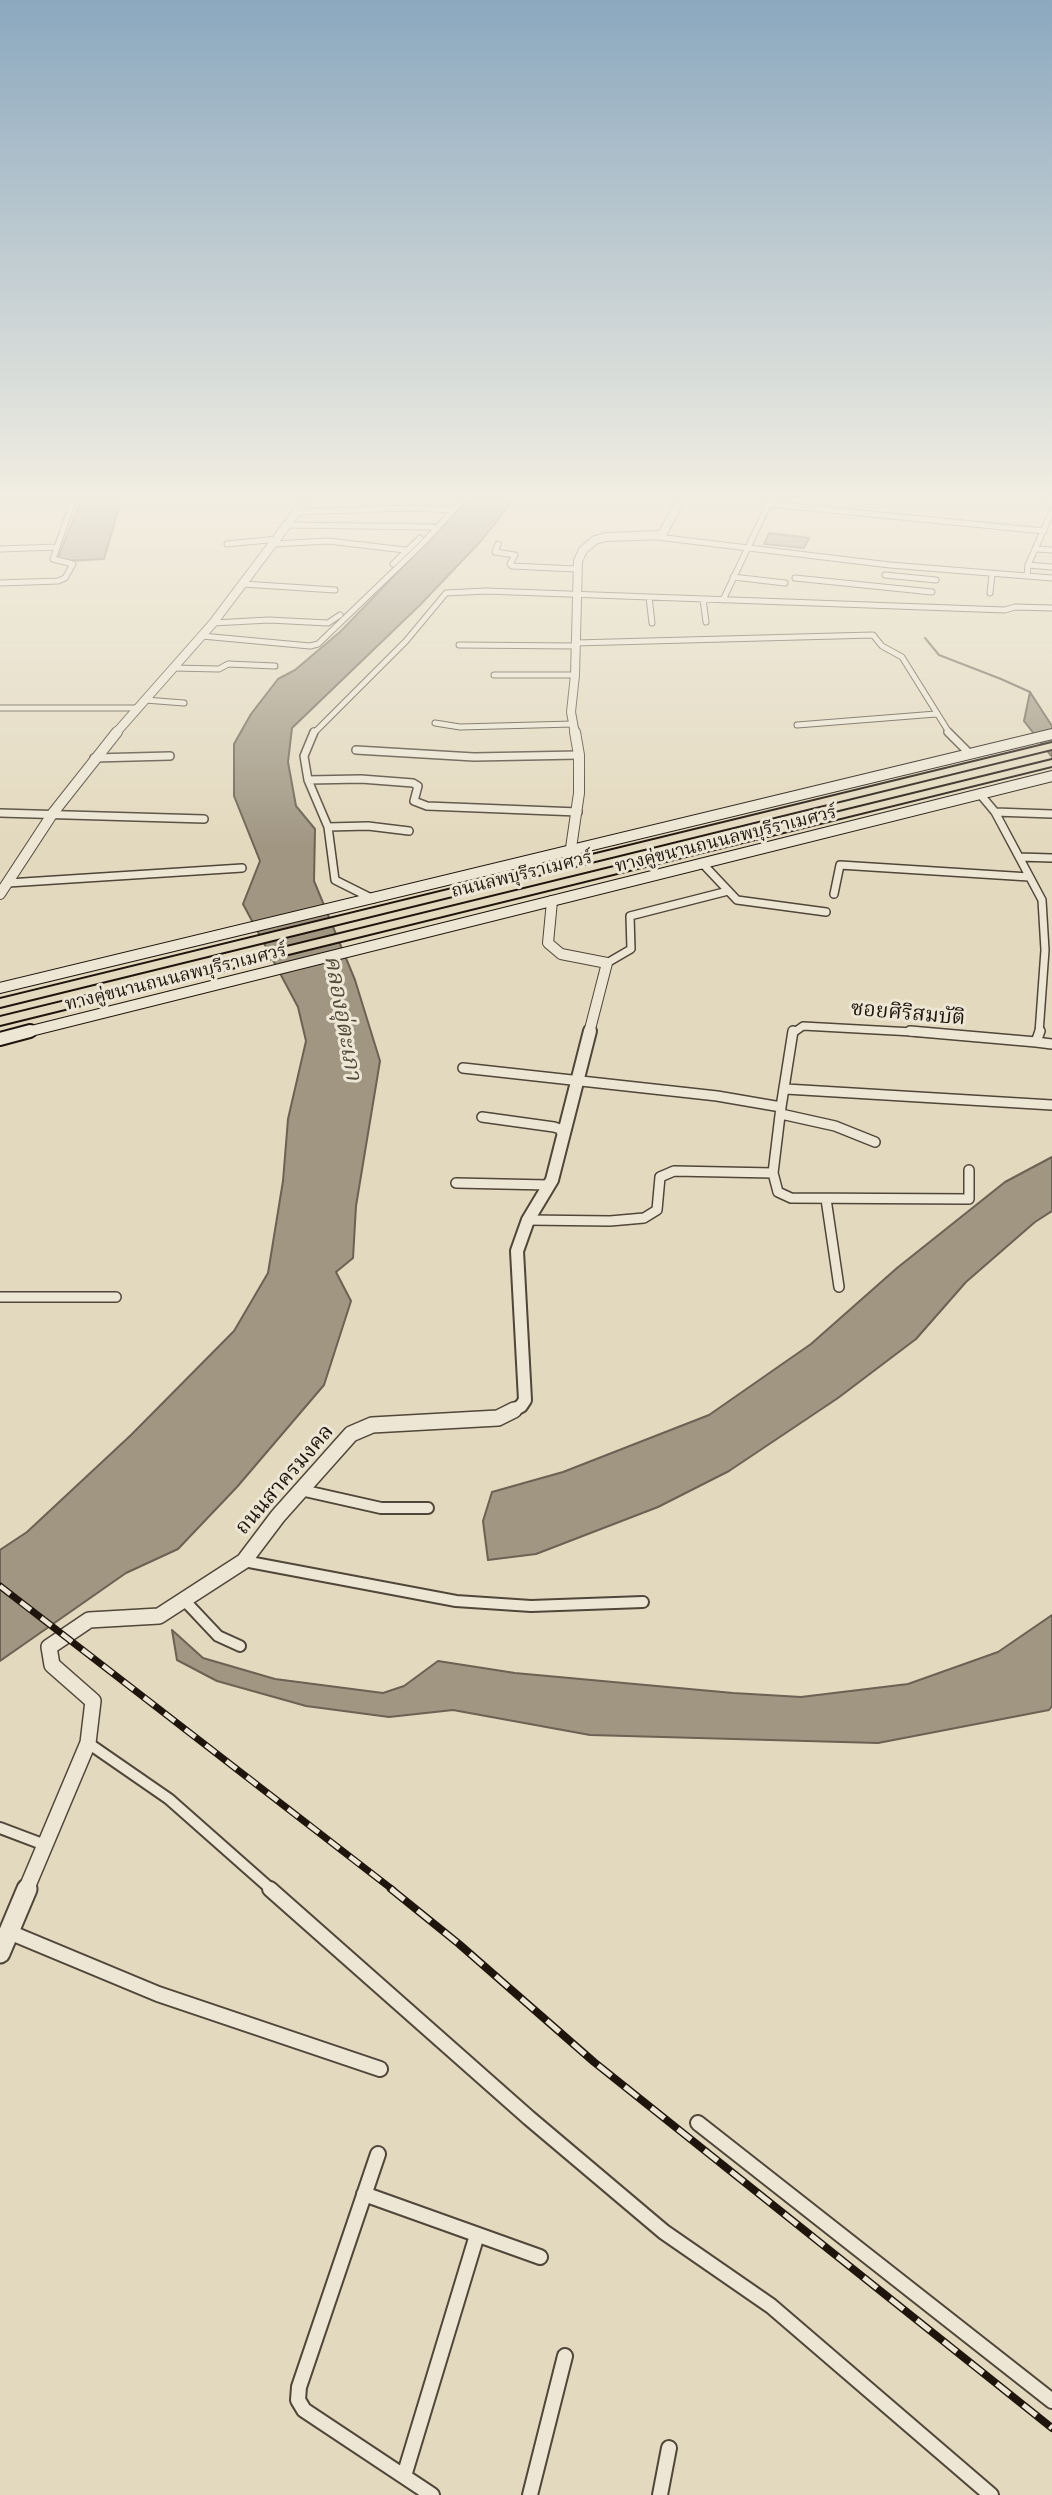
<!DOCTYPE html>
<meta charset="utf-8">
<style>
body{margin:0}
canvas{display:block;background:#e3d9be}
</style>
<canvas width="1052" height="2495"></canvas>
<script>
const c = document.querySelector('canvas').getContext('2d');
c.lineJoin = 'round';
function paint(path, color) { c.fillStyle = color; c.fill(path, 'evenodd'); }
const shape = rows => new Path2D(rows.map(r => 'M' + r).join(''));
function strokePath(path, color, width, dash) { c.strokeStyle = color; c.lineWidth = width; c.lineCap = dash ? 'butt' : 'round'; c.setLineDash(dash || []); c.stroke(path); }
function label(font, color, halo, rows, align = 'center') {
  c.font = font + ' "Old Standard TT","Noto Serif Thai",serif'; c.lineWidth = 6; c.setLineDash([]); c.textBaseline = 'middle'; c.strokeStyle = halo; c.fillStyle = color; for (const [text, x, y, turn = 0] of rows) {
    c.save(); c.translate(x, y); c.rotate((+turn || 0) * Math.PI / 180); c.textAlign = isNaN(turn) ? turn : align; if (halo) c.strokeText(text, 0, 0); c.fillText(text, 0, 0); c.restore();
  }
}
const water = shape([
 [82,497,122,497,104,559,64,561,58,558,82,497],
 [470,497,516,497,481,541,420,605,292,728,288,762,296,806,315,829,314,881,355,980,380,1061,356,1206,353,1258,336,1272,351,1301,324,1385,237,1487,178,1549,126,1573,0,1661,0,1550,27,1532,131,1435,234,1331,268,1273,283,1181,288,1119,306,1041,298,1007,243,904,260,861,234,796,234,744,251,714,278,679,295,670,341,631,470,497],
 [769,533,809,538,804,548,764,544,769,533],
 [1030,692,1052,726,1052,757,1024,721,1030,692],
 [1052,1157,1052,1211,1035,1222,966,1282,916,1339,838,1398,729,1471,658,1507,536,1554,488,1560,483,1521,492,1492,563,1472,709,1415,811,1344,897,1268,1005,1182,1052,1157],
 [1052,1615,1052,1706,1049,1710,878,1743,590,1735,453,1710,389,1717,306,1706,217,1681,177,1660,172,1630,203,1658,275,1679,383,1693,404,1686,438,1661,515,1673,733,1693,801,1697,908,1684,998,1652,1052,1615]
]);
const stream = shape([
 [925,638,939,655,1001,679,1030,692,1031,695]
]);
const minorFar4 = shape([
 [1035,497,1052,498],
 [0,501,73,501],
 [768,504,1044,531],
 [296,512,412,508,449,510],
 [287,525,433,527],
 [657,537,890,565,1052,578],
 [227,544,278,539],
 [274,544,328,541,405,550],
 [498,544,495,552,515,555,510,564,512,566,576,569],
 [0,549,57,547],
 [1037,549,1052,550],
 [393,564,420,538],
 [1028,565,1052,567],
 [885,575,936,580],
 [1027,576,1028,565,1052,511],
 [733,577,785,583],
 [795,578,932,592],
 [0,583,58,581,65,578,73,564,53,559,73,501,77,497],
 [243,584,335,590],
 [990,593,992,574],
 [649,597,652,623],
 [703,599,706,622],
 [723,600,772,497],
 [213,623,269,620,328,623,340,615],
 [202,636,310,646,318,644,422,544,466,497],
 [575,643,873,635,882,646,902,657,950,734],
 [459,645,575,646],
 [173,668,219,669,228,664,275,666],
 [494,675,575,675],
 [145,700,184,703],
 [0,708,137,708],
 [435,723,460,727,573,724],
 [797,725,936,714],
 [313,734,406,641,446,593,486,591,1005,610,1015,607,1052,608]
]);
const minorFar3 = shape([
 [314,732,304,756,308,780,328,827,335,880,373,899],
 [948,732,969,753],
 [356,750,474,757,579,755],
 [94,758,170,756],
 [308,780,361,779,413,783,418,786,414,801,427,806,578,812],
 [980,794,995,812,1042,900,1045,950,1039,1033],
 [995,812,1052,814],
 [0,813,204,819],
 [328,827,368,826,409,831],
 [1019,857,1052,858],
 [703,864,737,900,826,912],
 [8,883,242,868],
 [834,894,840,865,1029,877],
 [607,963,631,949,630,916,728,891],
 [793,1033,803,1026,931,1033]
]);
const minorFar2 = shape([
 [910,1031,1036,1042,1040,1031],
 [1036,1042,1052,1044],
 [463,1068,717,1096,781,1107,793,1031],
 [786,1089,1052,1105],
 [781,1107,773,1173,778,1192,791,1198,969,1199,969,1170],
 [781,1114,835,1126,875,1142],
 [482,1117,554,1127,560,1129,563,1135],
 [456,1183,548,1185],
 [826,1199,839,1287],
 [528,1220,610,1221,644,1218,657,1210,660,1177,674,1171,773,1173],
 [0,1297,116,1297]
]);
const minorFar1 = shape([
 [301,1490,381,1508,428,1508],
 [244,1561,456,1601,531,1606,643,1602],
 [185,1601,218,1636,240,1646],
 [88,1743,169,1799,272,1890],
 [0,1828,45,1845]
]);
const minor = shape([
 [270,1889,529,2118,664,2232,771,2306,991,2495],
 [9,1932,158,1994,380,2069],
 [698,2123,1052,2401],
 [378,2154,299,2387,298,2400,304,2410,432,2495],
 [364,2194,540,2257],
 [404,2476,477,2235],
 [530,2495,565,2356],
 [660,2495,669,2448]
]);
const tertiaryFar4 = shape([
 [115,734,213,623,308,497],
 [575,734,571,712,575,675,578,561,583,550,595,540,606,537,662,535,682,497]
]);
const tertiaryFar3 = shape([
 [571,848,579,793,579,755,575,732],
 [0,894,53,813,117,732],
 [552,901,548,943,561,954,607,963,589,1033]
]);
const tertiaryFar2 = shape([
 [510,1412,521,1406,525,1400,517,1251,528,1220,552,1180,590,1031]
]);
const tertiaryFar1 = shape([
 [26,1890,88,1743,93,1701,52,1665,49,1647,89,1620,159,1616,244,1561,278,1516,351,1434,372,1425,498,1418,514,1410]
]);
const tertiary = shape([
 [0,1953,27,1889]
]);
const secondaryFar1 = shape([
 [0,988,1052,734],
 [23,1033,1052,776]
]);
const secondary = shape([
 [0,1039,30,1031]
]);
const primary = shape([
 [1052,743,1052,749,0,1007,0,999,1052,743],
 [1052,760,1052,766,0,1025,0,1017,1052,760]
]);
const railFar1 = shape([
 [0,1586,393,1890]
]);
const rail = shape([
 [391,1889,459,1944,594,2062,1052,2428]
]);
const farStreetnames = [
 ["ทางคู่ขนานถนนลพบุรีราเมศวร์",726,840,-14],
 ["ถนนลพบุรีราเมศวร์",522,875,-14],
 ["ทางคู่ขนานถนนลพบุรีราเมศวร์",176,978,-14]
];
const streetNames = [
 ["ซอยศิริสมบัติ",908,1014,5],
 ["ถนนสาครมงคล",285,1480,-49]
];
const waterNames = [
 ["คลองอุ่ตะเภา",342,1018,80]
];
paint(water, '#a09682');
strokePath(water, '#6c6253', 2);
strokePath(stream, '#6c6253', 2);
strokePath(minorFar4, '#504639', 7);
strokePath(minorFar3, '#504639', 10);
strokePath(minorFar2, '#504639', 12);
strokePath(minorFar1, '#504639', 14);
strokePath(minor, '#504639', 18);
strokePath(tertiaryFar4, '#504639', 10);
strokePath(tertiaryFar3, '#504639', 12);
strokePath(tertiaryFar2, '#504639', 16);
strokePath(tertiaryFar1, '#504639', 18);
strokePath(tertiary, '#504639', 23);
strokePath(secondaryFar1, '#1f150d', 12);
strokePath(secondary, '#1f150d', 16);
strokePath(primary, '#1f150d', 4);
strokePath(minorFar4, '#ede6d5', 5);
strokePath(minorFar3, '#ede6d5', 7);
strokePath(minorFar2, '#ede6d5', 9);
strokePath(minorFar1, '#ede6d5', 10);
strokePath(minor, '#ede6d5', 14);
strokePath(tertiaryFar4, '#ede6d5', 8);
strokePath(tertiaryFar3, '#ede6d5', 10);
strokePath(tertiaryFar2, '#ede6d5', 12);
strokePath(tertiaryFar1, '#ede6d5', 15);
strokePath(tertiary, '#ede6d5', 19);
strokePath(secondaryFar1, '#ede6d5', 10);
strokePath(secondary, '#ede6d5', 12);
paint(primary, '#e3d9be');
strokePath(railFar1, '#1f150d', 7);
strokePath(rail, '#1f150d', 8);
strokePath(railFar1, '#ede6d5', 4.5, [13]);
strokePath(rail, '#ede6d5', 5, [17]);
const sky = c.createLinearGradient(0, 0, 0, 846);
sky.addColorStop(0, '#8ba8bf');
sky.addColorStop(0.59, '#f2eee2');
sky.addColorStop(1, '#f2eee200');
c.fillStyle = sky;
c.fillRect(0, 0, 1052, 846);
label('18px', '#1f150d', '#ede6d5', farStreetnames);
label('21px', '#1f150d', '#ede6d5', streetNames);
label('italic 23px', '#53493c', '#ede6d5', waterNames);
</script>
